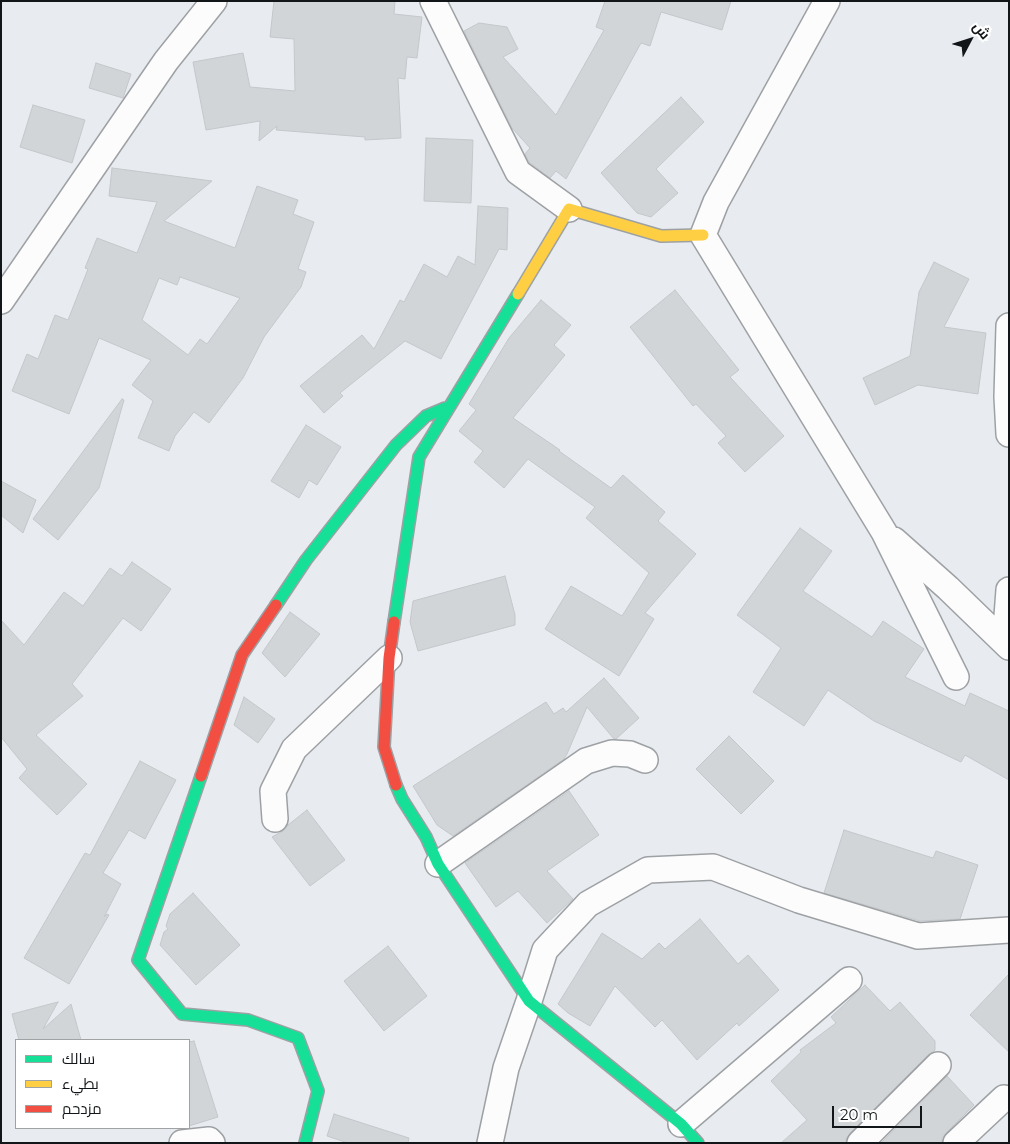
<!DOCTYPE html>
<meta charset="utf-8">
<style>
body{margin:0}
#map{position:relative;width:1010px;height:1144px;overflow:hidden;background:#e8ecf0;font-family:Montserrat,Cairo,sans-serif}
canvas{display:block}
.frame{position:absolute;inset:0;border:2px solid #131618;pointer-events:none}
.legend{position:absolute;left:15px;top:1039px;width:175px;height:90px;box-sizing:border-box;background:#fff;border:1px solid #a1a2a3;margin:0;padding:6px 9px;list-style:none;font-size:15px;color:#131618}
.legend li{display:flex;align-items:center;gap:10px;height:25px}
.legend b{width:25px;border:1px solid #a1a2a3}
.north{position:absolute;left:945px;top:15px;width:50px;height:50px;-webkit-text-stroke:4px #fff;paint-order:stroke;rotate:50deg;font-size:14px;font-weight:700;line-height:20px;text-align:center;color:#131618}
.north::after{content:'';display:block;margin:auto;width:18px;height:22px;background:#131618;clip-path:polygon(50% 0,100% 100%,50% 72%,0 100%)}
.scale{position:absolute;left:832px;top:1106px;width:90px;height:22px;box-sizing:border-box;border:2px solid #131618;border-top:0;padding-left:6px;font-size:15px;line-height:18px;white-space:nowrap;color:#131618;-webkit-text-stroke:4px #fff;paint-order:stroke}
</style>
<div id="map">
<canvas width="1010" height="1144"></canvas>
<div class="frame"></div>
<ul class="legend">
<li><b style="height:6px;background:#16e098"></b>سالك</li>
<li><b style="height:6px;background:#ffcf43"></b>بطيء</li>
<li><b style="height:6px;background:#f24e42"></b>مزدحم</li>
</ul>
<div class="north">ش</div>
<div class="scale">20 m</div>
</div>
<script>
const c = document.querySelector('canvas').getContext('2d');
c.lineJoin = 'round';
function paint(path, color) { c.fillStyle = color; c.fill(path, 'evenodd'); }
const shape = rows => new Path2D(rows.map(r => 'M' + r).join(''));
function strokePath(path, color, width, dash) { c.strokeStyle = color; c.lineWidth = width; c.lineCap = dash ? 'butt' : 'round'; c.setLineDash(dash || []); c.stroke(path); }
const building = shape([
 [274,1,395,1,394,14,422,17,417,58,407,57,405,79,398,78,401,138,365,140,365,137,276,130,277,126,259,141,260,121,206,130,193,62,243,53,250,87,295,91,294,39,270,37,274,1],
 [605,1,731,1,722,30,661,12,650,46,641,43,566,179,556,171,550,178,529,162,525,154,530,148,512,128,464,31,479,23,507,27,518,49,503,57,556,115,604,30,596,27,605,1],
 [96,63,131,74,123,98,89,88,96,63],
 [681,97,704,122,656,169,678,193,651,217,637,213,601,173,681,97],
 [33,105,85,120,72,163,20,147,33,105],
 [426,138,473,140,471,203,424,201,426,138],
 [112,168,212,181,164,221,235,248,257,186,298,200,293,214,314,222,298,269,306,272,301,287,264,337,243,378,209,423,194,412,175,436,169,451,138,438,153,401,132,385,151,360,99,338,69,414,12,391,27,354,38,359,55,315,68,320,88,269,85,268,97,238,137,253,157,202,109,196,112,168],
 [180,277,240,298,207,344,200,339,188,355,142,320,159,278,177,285,180,277],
 [478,206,508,208,507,250,499,249,441,359,405,341,340,393,343,396,324,413,300,386,362,335,374,349,400,300,404,302,424,264,447,277,458,256,475,265,478,206],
 [934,262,969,279,944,327,986,333,978,394,918,385,875,405,863,378,910,356,919,292,934,262],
 [675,290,739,370,730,377,784,436,745,472,718,443,726,436,696,404,693,406,630,327,675,290],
 [541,300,571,325,554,345,565,355,513,418,560,450,559,451,611,488,623,475,665,512,658,521,696,554,645,613,654,619,619,676,545,629,571,586,622,616,649,573,586,518,595,507,528,459,504,488,474,462,483,451,459,431,476,410,469,404,509,338,541,300],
 [122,399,124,400,99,488,58,540,33,519,122,399],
 [306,425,341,447,317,485,309,480,299,498,271,481,306,425],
 [1,481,36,500,23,533,1,515,1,481],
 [800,528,832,551,803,591,872,637,883,621,924,649,905,677,965,706,970,693,1009,711,1009,780,965,755,961,762,874,721,828,690,804,726,753,692,781,648,737,615,800,528],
 [132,562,171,589,141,631,123,618,72,684,83,696,36,735,87,784,57,815,19,778,27,769,1,737,1,620,24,645,64,592,83,606,110,568,122,576,132,562],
 [505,576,515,615,515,625,418,651,410,622,413,601,505,576],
 [290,612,320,634,285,677,262,653,290,612],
 [604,678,639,718,616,739,614,739,587,707,567,754,564,759,453,836,437,825,413,786,546,702,554,714,563,708,566,712,604,678],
 [244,697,275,719,258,743,234,725,244,697],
 [729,736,774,781,741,814,696,769,729,736],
 [140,761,176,780,145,839,129,830,103,873,121,884,104,917,107,914,109,915,69,984,24,958,85,853,90,855,140,761],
 [569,791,599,835,547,871,573,899,547,923,518,891,496,907,465,863,569,791],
 [307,810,345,860,310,886,272,837,283,831,288,825,307,810],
 [844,830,933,858,936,851,978,865,960,919,920,921,824,893,844,830],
 [193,893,240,945,196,985,160,945,164,932,168,929,166,926,170,914,193,893],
 [700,919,738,964,748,955,779,990,739,1026,737,1023,697,1060,662,1020,655,1027,615,986,590,1026,568,1013,558,1004,602,933,642,959,659,943,665,949,700,919],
 [388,946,427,996,384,1031,344,981,388,946],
 [1009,974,1009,1052,970,1015,1009,974],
 [865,985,890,1011,900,1002,935,1041,935,1050,928,1055,850,1133,846,1139,846,1143,781,1143,807,1120,771,1081,801,1052,800,1050,836,1023,831,1017,865,985],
 [58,1002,43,1029,71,1004,81,1040,19,1040,12,1014,58,1002],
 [194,1041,218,1117,189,1126,189,1042,194,1041],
 [947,1076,974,1105,946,1133,942,1138,942,1143,881,1143,947,1076],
 [334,1114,409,1138,408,1143,348,1143,327,1136,334,1114]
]);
const street = shape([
 [433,1,518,172,569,209],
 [827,1,716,202,703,235,884,532,956,677],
 [1,301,166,61,214,1],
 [1009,326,1007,397,1009,434],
 [894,540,948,588,1009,647],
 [1005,642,1009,590],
 [275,819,273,791,294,749,389,658],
 [438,864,586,761,612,753,630,754,645,760],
 [681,1124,849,980],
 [182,1143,209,1140,212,1143],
 [490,1143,506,1068,529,1001,545,950,588,904,648,870,713,867,799,900,918,936,1009,930],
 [860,1143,938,1065],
 [956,1143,1004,1098]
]);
const fast = shape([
 [276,605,306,560,396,445,426,416,445,408],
 [394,622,419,457,518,294],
 [201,776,138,960,182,1014,248,1020,298,1038,318,1091,305,1143],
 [396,785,402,799,426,837,438,864,529,1001,681,1124,698,1143]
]);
const slow = shape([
 [518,294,569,209,661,236,703,235]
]);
const jam = shape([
 [394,622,389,658,384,747,396,785],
 [201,776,242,655,276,605]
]);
paint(building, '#d2d5d8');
strokePath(building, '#c4c7ca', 1);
strokePath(street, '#9ea1a4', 28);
strokePath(fast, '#9ea1a4', 14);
strokePath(slow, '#9ea1a4', 14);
strokePath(jam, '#9ea1a4', 14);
strokePath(street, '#fcfcfd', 25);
strokePath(fast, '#16e098', 11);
strokePath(slow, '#ffcf43', 11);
strokePath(jam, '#f24e42', 11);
</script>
